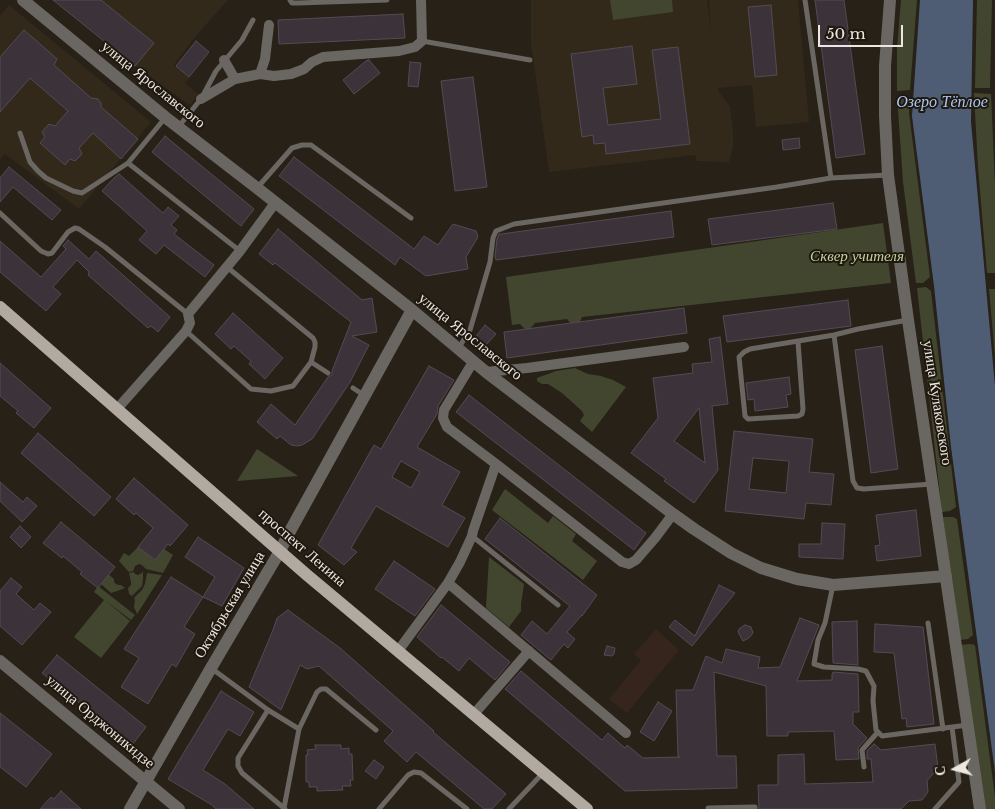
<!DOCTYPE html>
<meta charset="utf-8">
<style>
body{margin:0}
#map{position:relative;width:995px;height:809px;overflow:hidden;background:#282118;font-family:"Libre Baskerville",serif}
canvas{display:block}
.north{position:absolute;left:930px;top:744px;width:50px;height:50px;-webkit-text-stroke:4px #1e180f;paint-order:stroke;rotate:263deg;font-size:14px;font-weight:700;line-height:20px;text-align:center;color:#ebe7e1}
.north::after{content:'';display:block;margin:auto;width:18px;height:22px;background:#ebe7e1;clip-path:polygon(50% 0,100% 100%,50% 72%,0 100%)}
.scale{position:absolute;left:818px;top:25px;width:85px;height:22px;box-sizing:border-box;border:2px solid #ebe7e1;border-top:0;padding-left:6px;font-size:15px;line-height:18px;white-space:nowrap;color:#ebe7e1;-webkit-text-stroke:4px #1e180f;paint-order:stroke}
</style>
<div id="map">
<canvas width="995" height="809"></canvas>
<div class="north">С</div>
<div class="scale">50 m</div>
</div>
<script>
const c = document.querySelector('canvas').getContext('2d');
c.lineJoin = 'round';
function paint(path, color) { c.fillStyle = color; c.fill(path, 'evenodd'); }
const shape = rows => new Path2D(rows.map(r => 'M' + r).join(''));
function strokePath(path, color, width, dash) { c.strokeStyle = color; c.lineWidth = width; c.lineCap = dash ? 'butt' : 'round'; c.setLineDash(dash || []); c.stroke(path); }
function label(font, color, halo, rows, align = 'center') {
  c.font = font + ' "Libre Baskerville",serif'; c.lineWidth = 4; c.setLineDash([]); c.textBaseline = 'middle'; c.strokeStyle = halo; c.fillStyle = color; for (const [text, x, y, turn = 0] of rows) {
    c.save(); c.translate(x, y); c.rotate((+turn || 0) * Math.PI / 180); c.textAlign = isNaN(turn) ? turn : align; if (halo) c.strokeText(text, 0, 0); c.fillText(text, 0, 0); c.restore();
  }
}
const built = shape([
 [53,0,228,0,194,38,174,65,190,77,185,83,198,94,190,105,135,66],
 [531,0,707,0,711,31,709,0,798,0,809,122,756,127,752,85,718,88,718,90,730,107,733,132,733,146,729,162,697,161,695,155,549,172,531,43],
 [9,5,151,122,79,209,5,154,0,160,0,16]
]);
const industrial = shape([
 [656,629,679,650,627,713,609,699,641,660,634,654]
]);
const green = shape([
 [610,0,672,0,673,12,613,20],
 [901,0,917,0,910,90,897,91,897,48],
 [977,0,992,0,990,88,975,88],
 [974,93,991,94,995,185,995,273,987,273,978,167],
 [904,95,910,99,909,113,930,277,923,283,916,283,903,182,897,96],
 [883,223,891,283,582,317,580,322,571,324,567,319,535,323,530,329,525,329,520,324,512,325,506,277],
 [926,287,931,291,956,507,950,511,942,512,917,288],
 [989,289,995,289,995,357],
 [575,368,588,374,601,376,613,380,626,387,592,432,580,421,584,415,582,411,562,393,548,384,542,384,537,381,537,378,556,371],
 [257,449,298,476,237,481],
 [505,489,548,523,553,516,576,534,572,541,597,561,583,580,492,510],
 [943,517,953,517,957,519,973,635,968,639,959,640],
 [138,547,155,560,164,549,173,555,163,573,146,569,142,565,139,564,135,566,133,571,129,572,119,561,124,553,129,556],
 [489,557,524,584,521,604,521,611,509,627,486,608],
 [143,571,143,579,142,586,132,596,129,594,128,588,131,585,131,582,129,573,134,572,135,574,138,575,142,573],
 [147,573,162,575,137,614,134,607,135,600,134,598,142,590,145,584],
 [108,574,114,579,114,582,116,584,118,585,121,585,125,588,117,591,111,593,101,584],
 [98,586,135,615,131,620,106,601,130,621,101,658,74,637,104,600,94,592],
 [970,644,975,645,995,797,995,809,984,809,960,645]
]);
const water = shape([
 [920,0,973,0,971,122,995,386,995,772,951,447,934,286,912,116]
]);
const building = shape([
 [53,0,101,0,154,43,135,66,53,0],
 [815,0,844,0,865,154,836,158,815,0],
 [771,5,777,75,755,77,748,7,771,5],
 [403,14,405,38,279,44,278,20,403,14],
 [24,30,57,59,54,65,91,98,98,99,101,103,101,107,138,139,121,159,93,133,79,148,82,154,75,161,70,159,65,165,40,143,45,137,42,132,49,124,55,126,68,111,30,78,0,112,0,57,24,30],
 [196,41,209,52,189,77,176,66,196,41],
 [632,46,637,84,603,88,608,125,661,119,652,50,678,47,690,144,606,154,605,143,594,144,593,135,582,137,571,54,632,46],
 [369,60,380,73,354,94,343,80,366,61,369,60],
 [410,62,421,63,418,87,408,86,410,62],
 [473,77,487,187,455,191,441,81,473,77],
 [165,136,254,209,241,226,152,152,165,136],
 [799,138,800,148,783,150,782,140,799,138],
 [294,157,414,249,424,236,438,245,453,224,476,231,478,237,466,257,468,269,426,276,400,257,395,265,279,176,294,157],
 [9,167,61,210,52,220,13,187,0,202,0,178,9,167],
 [119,174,163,213,168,207,179,216,171,225,177,230,174,234,214,265,205,277,164,245,156,254,139,240,147,231,102,191,114,178,119,174],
 [833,203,837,229,712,245,708,219,833,203],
 [671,211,674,237,496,260,495,256,497,239,499,234,501,234,671,211],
 [278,229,362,300,372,298,377,332,352,336,369,345,350,382,312,439,302,445,297,446,291,445,280,436,277,439,257,422,271,404,295,425,328,377,332,375,332,371,351,322,275,263,273,265,259,254,278,229],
 [68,240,89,259,96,251,170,317,158,332,151,326,148,328,88,275,89,272,77,260,53,287,61,294,46,311,0,272,0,241,41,277,66,249,63,246,68,240],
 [848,300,851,326,727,342,723,316,848,300],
 [684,308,687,333,507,358,504,332,684,308],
 [233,313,283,358,265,379,249,364,251,361,234,346,231,349,215,334,233,313],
 [485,325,496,334,484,347,473,340,485,325],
 [720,337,728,404,712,406,718,470,694,503,664,481,666,479,631,453,658,418,653,378,693,373,692,364,712,362,709,339,720,337],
 [699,408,705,463,674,441,699,408],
 [882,346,898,469,871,473,855,350,882,346],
 [0,363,51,408,34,428,16,413,18,411,0,396,0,363],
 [429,366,454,380,438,406,437,414,417,447,460,472,442,505,465,518,448,547,376,506,351,548,357,552,344,565,318,545,374,445,381,449,429,366],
 [401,461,420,472,411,488,392,477,401,461],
 [789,377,791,394,786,395,788,407,755,411,754,399,748,400,746,383,789,377],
 [469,395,646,533,634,550,456,412,469,395],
 [734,431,813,439,809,472,834,474,831,505,806,503,804,519,725,511,734,431],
 [753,458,789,461,786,493,749,489,753,458],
 [38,433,111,497,94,516,21,453,38,433],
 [134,478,188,525,170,546,168,544,155,560,138,547,153,528,136,513,134,515,116,499,134,478],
 [0,482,23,502,27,497,37,506,22,522,0,501,0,482],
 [916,510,921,556,877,561,875,546,880,545,876,515,916,510],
 [500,518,597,595,582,616,582,615,567,632,575,639,568,648,564,644,551,660,521,635,532,621,547,634,570,606,485,539,500,518],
 [61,522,115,567,98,588,80,574,82,572,63,556,62,558,43,543,61,522],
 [822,523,845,524,843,559,799,557,799,544,821,544,822,523],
 [20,526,31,537,21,548,10,537,20,526],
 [198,537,244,568,222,606,203,597,215,577,185,557,198,537],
 [394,561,435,589,415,616,375,589,394,561],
 [171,577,203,597,184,627,195,634,176,667,172,664,148,704,121,687,139,658,124,649,171,577],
 [11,578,22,587,16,594,34,610,40,603,51,612,22,645,0,626,0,591,11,578],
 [719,585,735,593,692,646,669,627,675,620,695,636,719,585],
 [441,605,510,662,495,680,469,658,459,671,442,657,441,658,417,637,441,605],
 [288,610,340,648,434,731,433,732,506,794,492,809,484,809,416,752,407,762,384,741,393,731,319,666,307,669,300,665,281,710,249,687,273,630,277,618,288,610],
 [800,618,819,625,797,681,832,680,832,674,833,674,833,672,858,674,859,712,853,712,853,724,867,738,858,748,859,759,836,760,834,731,788,732,788,736,767,736,766,686,714,672,717,756,736,756,737,788,625,791,505,689,521,671,602,740,608,733,625,748,627,745,643,758,680,757,678,756,676,690,693,690,706,656,722,663,726,649,760,657,758,668,780,667,800,618],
 [857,621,858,665,833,663,832,622,857,621],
 [875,624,923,627,934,724,907,727,906,718,902,719,894,653,874,652,875,624],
 [745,625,751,627,753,633,749,638,743,641,739,634,738,631,740,628,745,625],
 [607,646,615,648,614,654,612,656,604,655,607,646],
 [57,655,146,727,132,745,42,673,57,655],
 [221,691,254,712,240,736,228,729,203,770,225,784,254,809,216,809,212,805,168,779,221,691],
 [658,702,672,711,654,741,640,732,658,702],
 [0,713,52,754,26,787,0,767,0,713],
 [874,744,881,750,935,744,938,768,927,781,928,792,922,800,909,801,901,809,759,809,758,785,778,785,778,755,804,754,805,784,873,782,871,759,867,759,867,751,874,744],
 [315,745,341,745,341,749,349,748,349,754,352,754,353,780,350,780,351,786,342,786,343,790,317,791,317,787,309,787,309,782,306,782,306,755,308,755,307,750,316,749,315,745],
 [374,760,384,767,376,779,365,771,374,760],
 [61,791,81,809,40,809,51,797,54,799,61,791]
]);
const service = shape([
 [290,0,292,3,298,3,387,0],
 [422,41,530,60],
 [165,118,128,163,240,251],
 [179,126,201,99,216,71,242,40,253,20],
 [20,133,30,162,38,171,46,178,73,191,82,193,128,163],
 [831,178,888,175],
 [257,188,292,148,302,145,311,145,411,218],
 [0,213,41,251,48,254,52,253,68,232,75,228,79,229,105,247,188,314],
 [186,331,251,389,271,391,293,386,311,362,315,347,315,342,313,338,227,267],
 [834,335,853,481,857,488,864,489,932,484],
 [798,342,803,409,802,414,798,416,748,419,745,416,739,357,744,352,750,349,834,335,858,329,908,320],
 [458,349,470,330,490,262,493,238,496,231,514,224,777,187,831,178,805,0],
 [311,362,328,373],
 [353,388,365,396],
 [472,536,558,605],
 [833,585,825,623,818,640,814,664,824,667,858,669,866,671,874,686,873,701,876,730,882,736,968,725],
 [928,623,943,729],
 [211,668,268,710,238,758,238,766,242,773,285,809],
 [268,710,299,729,317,692,321,689,326,689,376,730],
 [864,767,862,750,878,732],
 [284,808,299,729],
 [708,808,755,807,755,809],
 [379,809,408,775,414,772,421,773,467,809],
 [509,809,543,773],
 [935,809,959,782,952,727]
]);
const minor = shape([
 [224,60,235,79],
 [260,74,265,59,269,25],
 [201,99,235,79,260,74,274,76,291,74,304,69,312,62,323,57,399,51,415,47,422,41,421,0],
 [486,372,527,368,684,347],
 [117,409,186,331,190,323,188,314,240,251,275,203],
 [496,464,622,562,629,564,636,560,655,538,673,514],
 [448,583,626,733],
 [398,651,448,583,460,562,472,536,473,531,496,464,447,427,443,418,444,410,473,362],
 [474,714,529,651]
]);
const tertiary = shape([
 [23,0,165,117,257,188,412,310,486,372,673,514,694,529,731,553,761,568,797,579,833,585,946,576],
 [890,0,885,66,885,116,888,175,908,320,980,809],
 [0,661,179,809],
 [130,809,211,668,280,551,289,533,412,310]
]);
const primary = shape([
 [0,307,307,575,587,809]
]);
const streetNames = [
 ["улица Ярославского",153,85,39],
 ["улица Ярославского",470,337,39],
 ["улица Кулаковского",937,403,81],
 ["проспект Ленина",302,548,41],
 ["Октябрьская улица",230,605,-59],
 ["улица Орджоникидзе",100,722,40]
];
const parkNames = [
 ["Сквер учителя",857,257]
];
const waterNames = [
 ["Озеро Тёплое",942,102]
];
paint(built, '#33291a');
paint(industrial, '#36251c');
paint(green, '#42462f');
paint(water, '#4f5d74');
paint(building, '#3b323a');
strokePath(building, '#544b53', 1);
strokePath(service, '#6a6662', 5);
strokePath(minor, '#6a6662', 10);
strokePath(tertiary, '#6a6662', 12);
strokePath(primary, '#b2aaa1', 12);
label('15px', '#ebe7e1', '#1e180f', streetNames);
label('italic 15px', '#c7d29d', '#1e180f', parkNames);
label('italic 16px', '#abc6f4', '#1e180f', waterNames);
</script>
